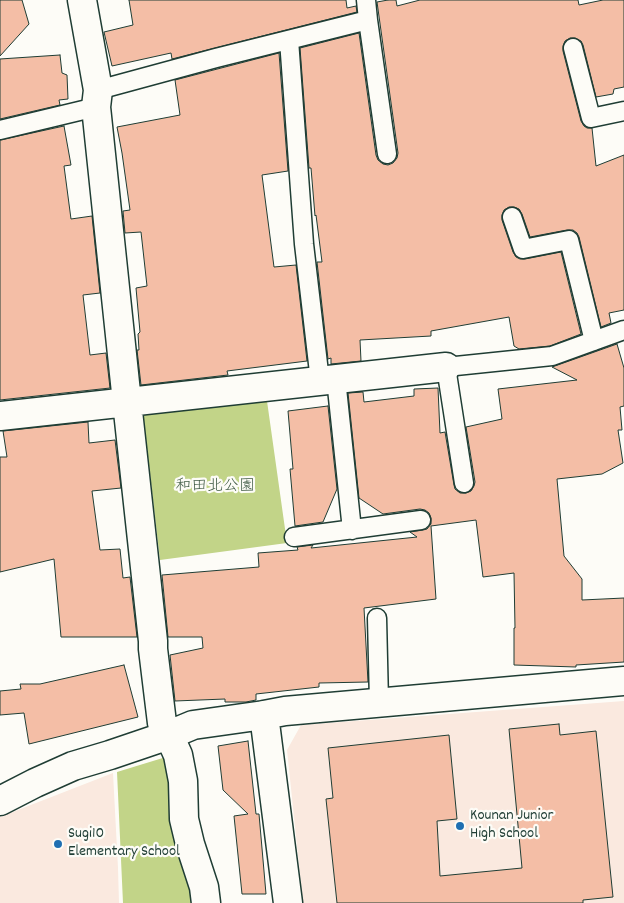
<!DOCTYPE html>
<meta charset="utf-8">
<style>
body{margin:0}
canvas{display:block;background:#fdfcf7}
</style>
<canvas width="624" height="903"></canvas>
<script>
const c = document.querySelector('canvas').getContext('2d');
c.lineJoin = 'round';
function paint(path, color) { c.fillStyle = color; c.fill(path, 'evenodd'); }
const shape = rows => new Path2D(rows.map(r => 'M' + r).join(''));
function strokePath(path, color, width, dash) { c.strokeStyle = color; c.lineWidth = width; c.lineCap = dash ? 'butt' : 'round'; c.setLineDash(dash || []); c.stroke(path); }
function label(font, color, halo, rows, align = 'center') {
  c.font = font + ' Dekko,"Klee One",sans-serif'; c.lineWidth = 4.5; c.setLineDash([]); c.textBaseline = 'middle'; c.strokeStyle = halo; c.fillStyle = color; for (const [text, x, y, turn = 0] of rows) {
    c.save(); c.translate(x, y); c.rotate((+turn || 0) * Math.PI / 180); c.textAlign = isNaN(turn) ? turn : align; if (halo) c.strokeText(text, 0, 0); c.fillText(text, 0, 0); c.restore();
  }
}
const built = shape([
 [624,701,624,903,303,903,287,750,301,725],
 [113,773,118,868,119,903,0,903,0,817]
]);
const green = shape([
 [267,401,287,543,160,560,143,414],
 [166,757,198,903,123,903,117,772]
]);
const building = shape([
 [0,0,22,0,29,24,0,56,0,0],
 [129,0,346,0,347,8,356,6,357,12,172,59,171,53,112,66,104,32,133,25,129,0],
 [388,0,396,0,397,6,420,0,578,0,579,5,603,0,624,0,624,87,614,89,613,94,596,97,583,45,581,41,575,38,570,38,565,41,563,46,563,51,581,121,584,126,587,128,592,128,596,166,624,155,624,310,609,313,611,323,601,327,579,237,577,233,573,230,567,230,530,237,522,214,519,209,514,207,509,207,504,210,502,215,502,220,513,252,516,257,520,259,525,259,561,252,581,334,550,346,519,349,514,346,509,317,431,331,431,336,360,340,361,361,331,364,331,358,328,359,317,262,322,262,316,215,315,216,311,168,309,168,300,48,359,33,376,155,378,160,383,164,388,165,393,163,397,158,398,153,377,2,388,0],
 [279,53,288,171,262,175,274,267,296,265,307,361,227,371,228,375,141,385,137,350,139,350,138,334,140,332,136,288,147,286,141,232,125,233,123,211,130,210,122,153,117,127,180,115,175,80,279,53],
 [60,55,62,73,67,75,68,99,59,100,60,105,0,119,0,59,60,55],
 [64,126,71,165,64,166,71,219,92,216,100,293,83,295,90,355,106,353,110,388,0,400,0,140,64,126],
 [617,344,624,368,624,406,620,407,622,430,618,430,623,463,602,474,557,479,564,556,582,579,582,600,624,598,624,662,576,665,576,667,514,665,514,628,515,628,514,573,483,577,476,520,431,526,436,599,364,608,368,682,319,683,319,687,256,694,256,700,246,702,225,702,225,699,175,701,170,655,203,648,202,637,168,637,162,575,259,567,258,553,298,550,297,547,313,545,311,548,417,537,410,532,423,530,427,529,431,524,431,518,429,513,425,510,420,509,383,514,359,498,348,393,363,392,364,402,414,396,414,389,438,388,440,433,445,432,454,485,455,489,460,493,466,493,471,491,474,486,475,482,466,427,502,419,498,389,577,380,552,367,617,344],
 [328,406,337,489,323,522,295,526,290,469,293,469,288,411,328,406],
 [88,422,89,443,115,440,121,488,92,491,100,550,120,549,123,578,130,577,137,637,61,637,54,559,0,572,0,457,7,457,3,431,88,422],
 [124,665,138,717,29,744,24,713,0,715,0,691,21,689,20,684,40,684,124,665],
 [559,724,560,735,596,731,613,897,583,900,583,903,337,903,326,799,333,798,328,748,449,735,457,819,437,821,440,876,522,868,509,729,559,724],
 [248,741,256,814,259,814,266,894,242,894,234,816,248,814,223,790,218,746,248,741]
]);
const lane = shape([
 [368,20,387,154],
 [289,40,304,244,320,381],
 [573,48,591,118,624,111],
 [98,90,216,58,368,20,366,0],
 [0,130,96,107],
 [512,217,523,249,569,240,594,341],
 [336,379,352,530],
 [464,483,446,367,552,356,624,330],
 [294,537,421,520],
 [377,618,379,702]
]);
const street = shape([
 [82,0,98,90,96,107,127,402,153,641,153,649,162,723,169,735,178,755,183,781,184,819,190,844,204,887,206,903],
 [0,416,446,367],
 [264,715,288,903],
 [0,801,35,783,73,766,110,755,169,735,193,725,264,715,285,711,624,681]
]);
const markers = [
 [460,826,5,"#1f6fb2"],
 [58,844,5,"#1f6fb2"]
];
const parkNames = [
 ["和田北公園",215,488]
];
const poiNames = [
 ["Kounan Junior",470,817],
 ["High School",470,835],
 ["Sugi10",68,835],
 ["Elementary School",68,853]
];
paint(built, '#fae9df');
paint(green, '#c2d488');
paint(building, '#f4bea6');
strokePath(building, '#1f3d34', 1);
strokePath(lane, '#1f3d34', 21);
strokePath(street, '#1f3d34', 31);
strokePath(lane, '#fdfcf7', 18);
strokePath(street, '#fdfcf7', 28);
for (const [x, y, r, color] of markers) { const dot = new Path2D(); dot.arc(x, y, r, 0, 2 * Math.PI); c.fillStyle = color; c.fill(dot); strokePath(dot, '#fdfcf7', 2); }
label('16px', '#405b45', '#fdfcf7', parkNames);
label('16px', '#1f3d34', '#fdfcf7', poiNames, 'left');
</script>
